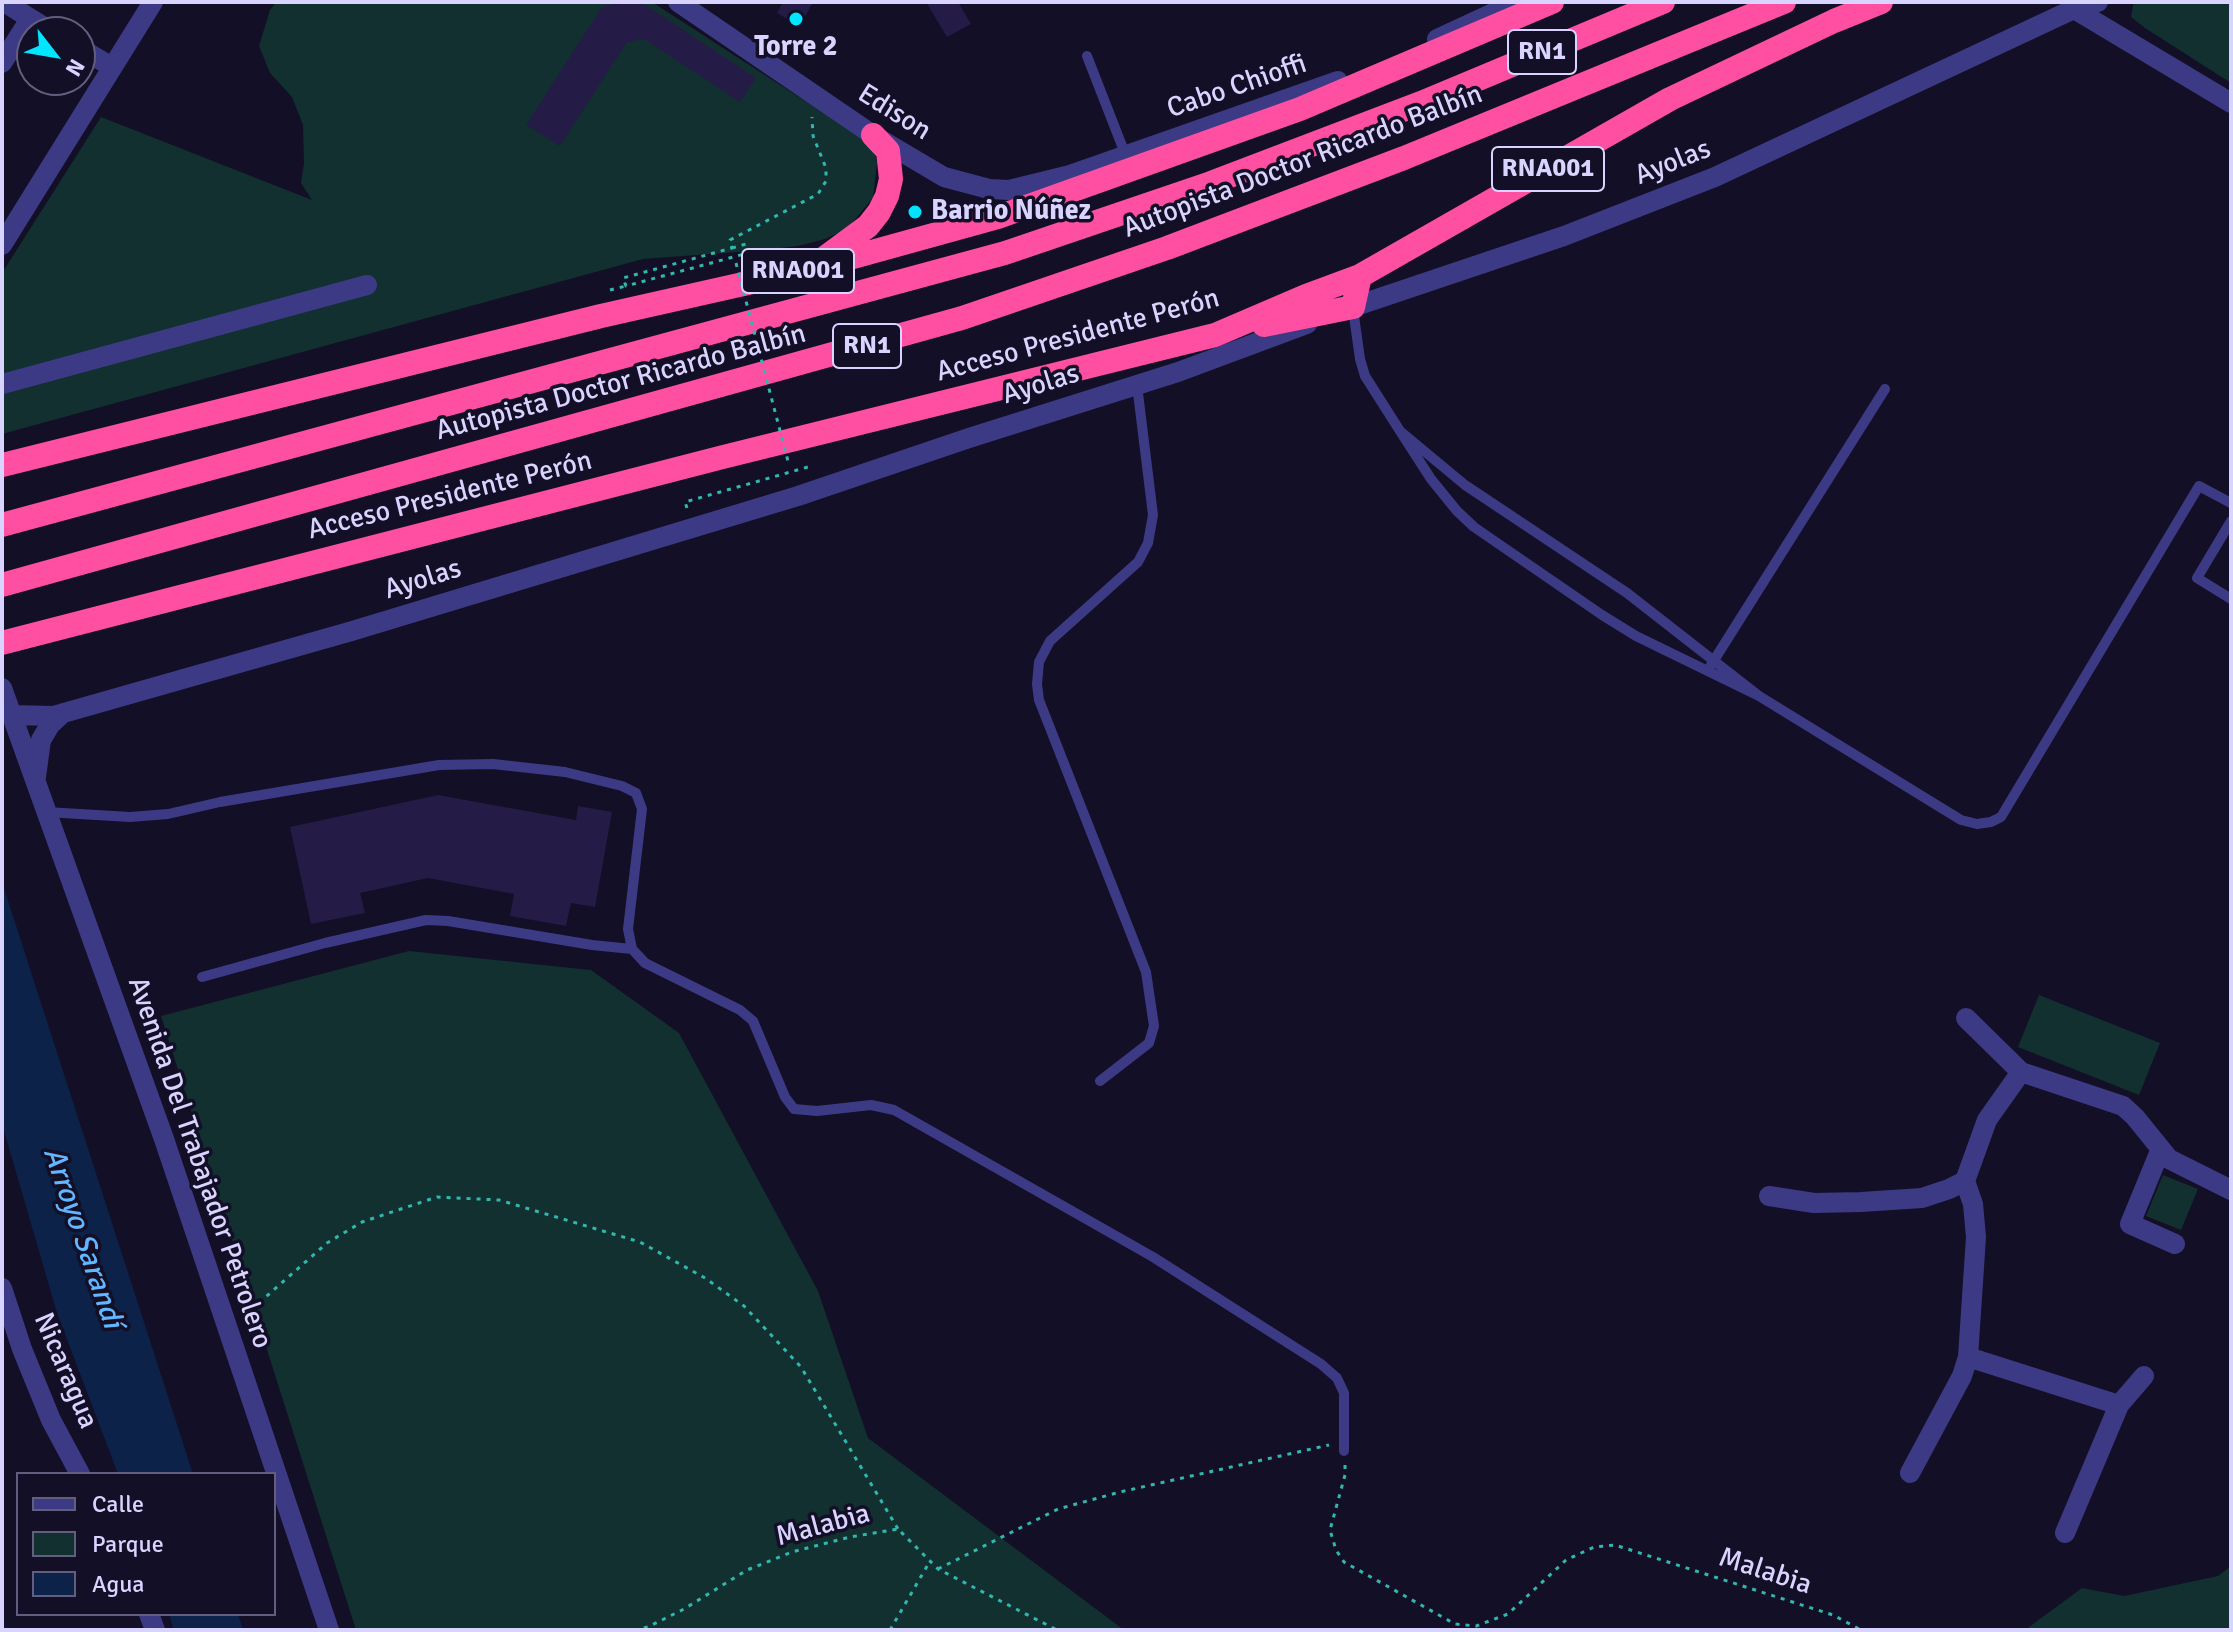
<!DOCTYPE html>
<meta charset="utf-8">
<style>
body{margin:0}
#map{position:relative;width:2233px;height:1632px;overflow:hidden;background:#130f26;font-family:Signika,sans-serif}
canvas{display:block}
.frame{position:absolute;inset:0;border:4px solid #d9d4ff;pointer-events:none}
.legend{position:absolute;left:16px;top:1472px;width:260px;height:144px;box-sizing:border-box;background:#130f26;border:2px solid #625e7d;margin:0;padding:10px 14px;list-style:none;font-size:24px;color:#d9d4ff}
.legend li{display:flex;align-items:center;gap:16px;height:40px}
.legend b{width:40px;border:2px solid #625e7d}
.north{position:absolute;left:16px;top:16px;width:80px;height:80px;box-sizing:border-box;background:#130f26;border:2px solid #625e7d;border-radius:50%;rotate:121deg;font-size:22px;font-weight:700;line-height:32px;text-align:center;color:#d9d4ff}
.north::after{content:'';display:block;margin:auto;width:28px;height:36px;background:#00e5ff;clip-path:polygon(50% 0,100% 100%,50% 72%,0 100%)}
</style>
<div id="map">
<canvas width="2233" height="1632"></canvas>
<div class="frame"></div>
<ul class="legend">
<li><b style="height:10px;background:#3d3a85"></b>Calle</li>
<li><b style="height:22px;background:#12302f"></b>Parque</li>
<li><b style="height:22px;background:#0c2248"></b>Agua</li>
</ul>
<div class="north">N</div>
</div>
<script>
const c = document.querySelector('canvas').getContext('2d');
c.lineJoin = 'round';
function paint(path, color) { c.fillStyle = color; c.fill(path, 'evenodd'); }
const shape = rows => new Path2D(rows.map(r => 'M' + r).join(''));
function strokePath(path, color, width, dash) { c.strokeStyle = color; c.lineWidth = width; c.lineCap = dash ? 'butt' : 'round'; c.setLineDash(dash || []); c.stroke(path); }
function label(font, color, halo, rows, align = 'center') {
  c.font = font + ' Signika,sans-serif'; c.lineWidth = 7; c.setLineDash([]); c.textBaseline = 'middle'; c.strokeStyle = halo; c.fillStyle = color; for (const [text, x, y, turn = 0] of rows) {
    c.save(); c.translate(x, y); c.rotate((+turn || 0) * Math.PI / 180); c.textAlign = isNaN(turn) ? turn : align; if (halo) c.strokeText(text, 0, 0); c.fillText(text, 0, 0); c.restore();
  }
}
const green = shape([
 [276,2,652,2,805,101,860,134,874,151,877,163,873,198,847,229,825,239,798,246,764,250,643,259,2,434,2,273,101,117,312,200,301,183,304,163,303,125,292,97,270,73,259,46,270,10],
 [2137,2,2231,2,2231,83,2145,28,2131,17,2133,5],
 [409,951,591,970,679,1033,818,1291,868,1438,1124,1630,356,1630,161,1016],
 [2039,995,2160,1043,2139,1095,2018,1047],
 [2163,1175,2198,1189,2181,1230,2146,1216],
 [2231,1566,2231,1630,2025,1630,2082,1588,2124,1596,2218,1576]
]);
const water = shape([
 [2,882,193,1474,118,1474,57,1313,2,1124],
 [169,1614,238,1614,243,1630,174,1630]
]);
const building = shape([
 [624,2,641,2,756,78,740,102,644,39,627,42,560,146,526,125,602,7],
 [783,2,813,2,800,26,777,13],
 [926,2,958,2,971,24,947,37],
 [438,795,576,820,578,806,612,812,595,907,571,903,566,926,510,916,514,894,428,878,360,893,365,913,311,924,290,827]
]);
const path = shape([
 [732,248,746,244,748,253,626,286,623,278,732,248,730,240,818,194,826,181,826,168,813,136,812,117],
 [610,290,626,286],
 [687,508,685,502,808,467,810,472],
 [244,1316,327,1243,362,1222,437,1197,499,1200,640,1242,705,1278,744,1306,801,1367,898,1529],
 [1345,1465,1345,1475,1330,1530,1336,1550,1344,1562,1455,1624,1476,1626,1508,1614,1566,1560,1594,1547,1615,1545,1833,1615,1861,1630],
 [938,1569,1058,1509,1120,1492,1329,1445],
 [634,1630,648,1627,684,1609,747,1570,792,1552,850,1537,898,1529,938,1569,1057,1630],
 [890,1630,930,1561]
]);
const lane = shape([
 [1087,56,1126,156],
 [1353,309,1360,359,1365,376,1400,431],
 [2231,521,2197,578,2231,599],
 [1711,665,1885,389],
 [1759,696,1627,593,1465,485,1400,431,1431,479,1457,511,1474,527,1602,615,1636,636,1759,696,1961,820,1977,824,1991,822,2001,817,2199,486,2231,503],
 [46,812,130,817,168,814,220,802,439,765,493,764,565,772,622,786,636,793,642,809,628,929,632,949,645,963,740,1010,753,1021,785,1097,794,1109,817,1111,871,1105,894,1110,1153,1257,1321,1364,1337,1378,1344,1393,1344,1451],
 [202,977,325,943,426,920,448,921,592,945,632,949],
 [1100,1081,1149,1043,1154,1026,1146,972,1039,700,1037,684,1039,662,1050,641,1138,562,1148,543,1153,515,1137,385]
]);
const street = shape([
 [4,2,52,32],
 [678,2,873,135,944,177,989,189,1009,190,1070,175,1338,81],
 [2074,9,2231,103],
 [1437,39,1517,2],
 [80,48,112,67],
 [2,63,30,19],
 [2,245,153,2],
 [1341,311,1564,236,1715,177,2074,9,2098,2],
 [2,384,367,285],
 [2,688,164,1139,329,1630],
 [11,715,53,716,352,631,798,496,969,438,1178,372,1307,324],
 [36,777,41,740,50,725,63,713],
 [1966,1018,2021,1072],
 [2160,1151,2130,1224,2175,1244],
 [1965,1181,1973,1204,1976,1237,1968,1357,2119,1405],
 [1769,1196,1814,1203,1861,1202,1922,1198,1949,1189,1965,1181,1987,1120,2021,1072,2123,1106,2135,1117,2169,1159,2231,1190],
 [2,1288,22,1349,51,1420,80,1474],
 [1910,1473,1962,1376,1968,1357],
 [2065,1533,2119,1405,2144,1376],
 [149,1614,155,1630]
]);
const highway = shape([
 [822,260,868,226,879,212,887,196,891,179,888,151,873,135],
 [1264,325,1353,307,1360,276],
 [2,465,601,316,810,269,998,217,1300,109,1552,2],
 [2,525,1005,253,1211,183,1421,103,1663,2],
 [2,585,962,318,1167,248,1404,158,1784,2],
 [2,643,723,457,1215,335,1306,296,1360,276,1670,99,1834,21,1881,2]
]);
const pathBridge = shape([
 [736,263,789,465]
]);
const markers = [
 [796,19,8,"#00e5ff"],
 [915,212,8,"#00e5ff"]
];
const shields = [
 [1542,52,68],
 [1548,169,112],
 [798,271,112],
 [867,346,68]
];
const shieldNames = [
 ["RN1",1542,52],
 ["RNA001",1548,169],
 ["RNA001",798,271],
 ["RN1",867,346]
];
const poiNames = [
 ["Torre 2",796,48],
 ["Barrio Núñez",931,212,"left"]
];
const streetNames = [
 ["Cabo Chioffi",1237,87,-19],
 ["Edison",894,113,32],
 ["Autopista Doctor Ricardo Balbín",1303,162,-21],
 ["Ayolas",1673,163,-22],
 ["Acceso Presidente Perón",1078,336,-15],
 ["Autopista Doctor Ricardo Balbín",621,383,-15],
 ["Ayolas",1041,385,-17],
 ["Acceso Presidente Perón",450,496,-14],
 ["Ayolas",423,580,-17],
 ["Avenida Del Trabajador Petrolero",199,1163,71],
 ["Nicaragua",65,1371,67],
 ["Malabia",823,1526,-15],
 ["Malabia",1765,1572,18]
];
const waterNames = [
 ["Arroyo Sarandí",82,1238,71]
];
paint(green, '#12302f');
paint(water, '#0c2248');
paint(building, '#241b47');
strokePath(path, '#2fb8b0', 3, [4, 6]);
strokePath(lane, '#3d3a85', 10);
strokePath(street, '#3d3a85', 20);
strokePath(highway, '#ff4fa3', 24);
strokePath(pathBridge, '#2fb8b0', 3, [4, 6]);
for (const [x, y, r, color] of markers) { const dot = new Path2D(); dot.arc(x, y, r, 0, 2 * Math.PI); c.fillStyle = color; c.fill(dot); strokePath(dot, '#130f26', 3); }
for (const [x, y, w] of shields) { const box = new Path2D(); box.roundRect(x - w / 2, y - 22, w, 44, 6); c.fillStyle = '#130f26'; c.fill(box); strokePath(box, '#d9d4ff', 2); }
label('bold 26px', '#d9d4ff', null, shieldNames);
label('bold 28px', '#d9d4ff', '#130f26', poiNames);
label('28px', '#d9d4ff', '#130f26', streetNames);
label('italic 30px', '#62b6ff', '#130f26', waterNames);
</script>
